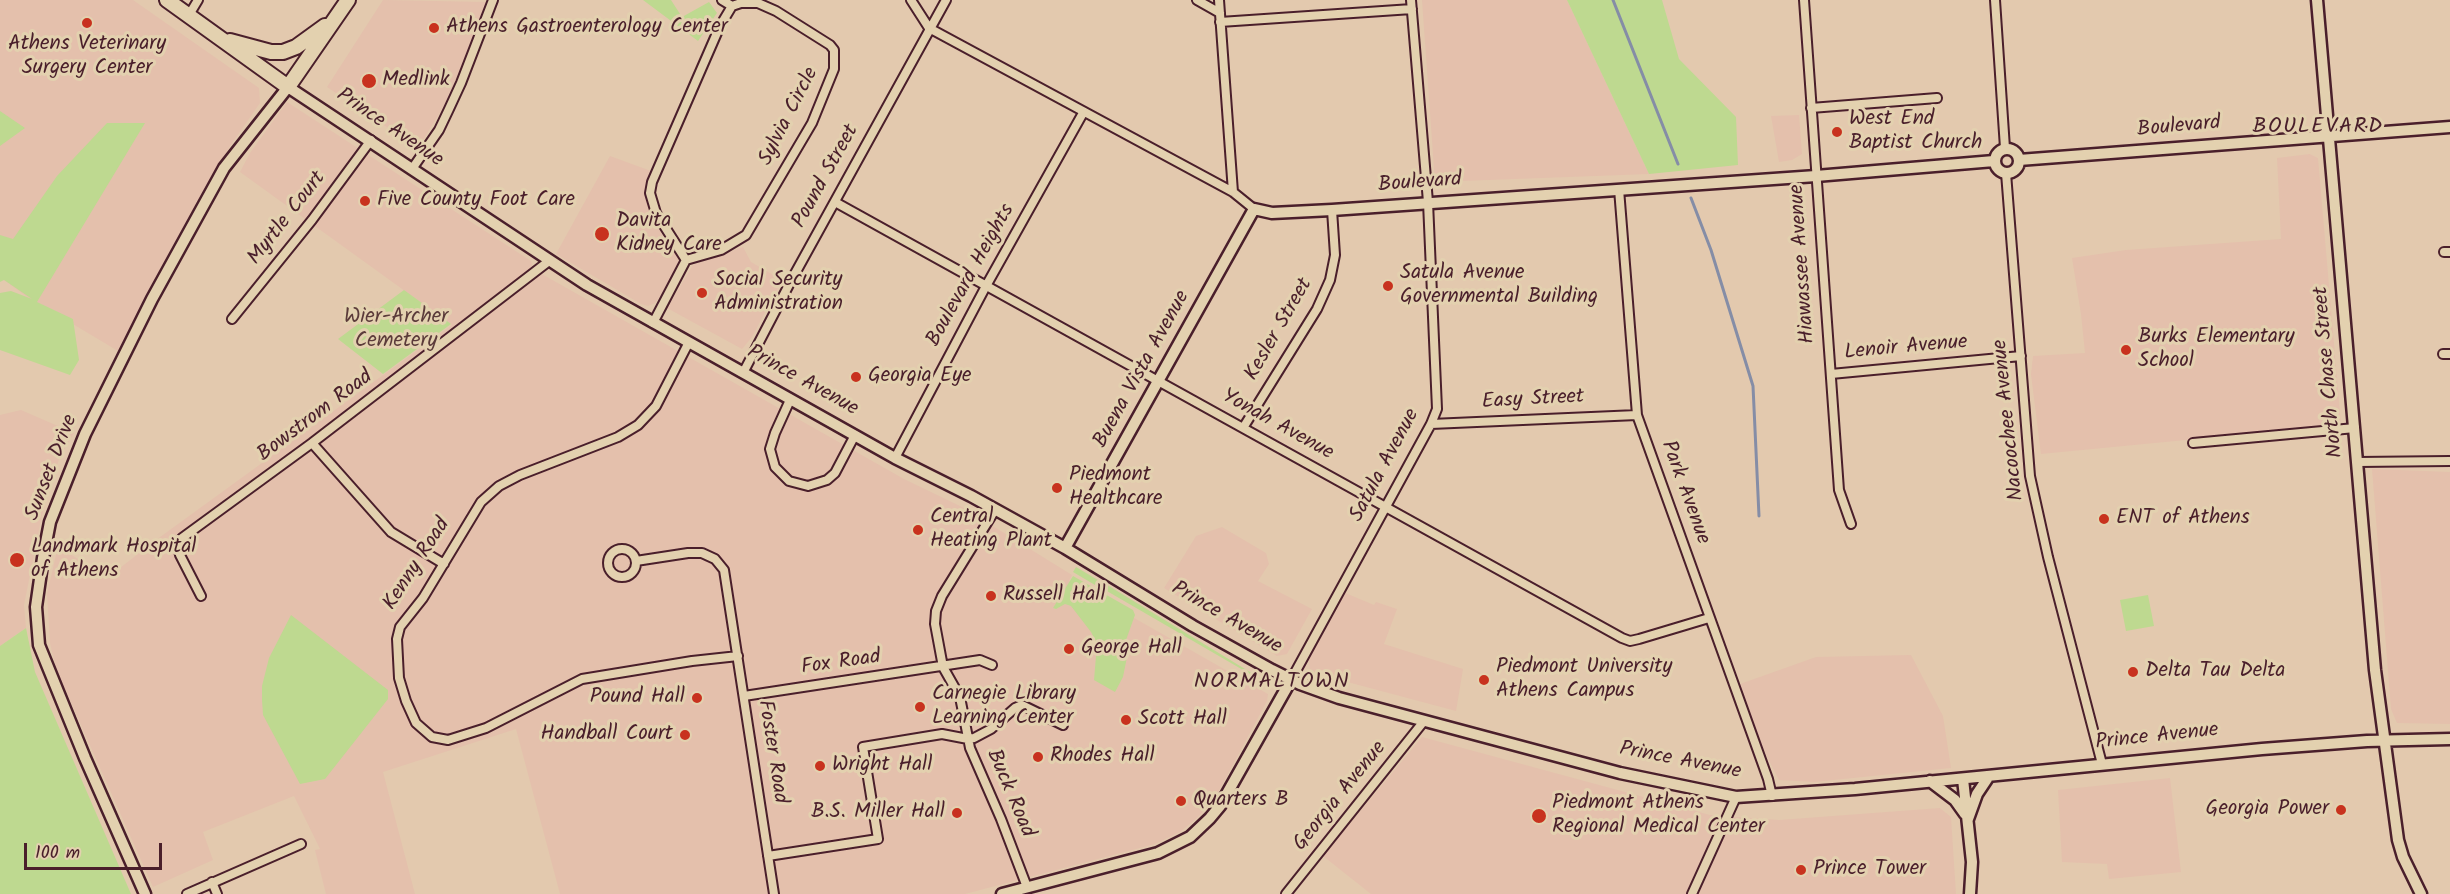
<!DOCTYPE html>
<style>
body{margin:0}
#map{position:relative;width:2450px;height:894px;overflow:hidden;background:#e3c9ae;font-family:Kalam,sans-serif}
canvas{display:block}
.scale{position:absolute;left:24px;top:843px;width:138px;height:27px;box-sizing:border-box;border:3px solid #4a1f2b;border-top:0;padding-left:8px;font-size:18px;line-height:21px;white-space:nowrap;color:#4a1f2b;-webkit-text-stroke:4px #e3d1af;paint-order:stroke}
</style>
<div id="map">
<canvas width="2450" height="894"></canvas>
<div class="scale">100 m</div>
</div>
<script>
const c = document.querySelector('canvas').getContext('2d');
c.lineJoin = 'round';
function paint(path, color) { c.fillStyle = color; c.fill(path, 'evenodd'); }
const shape = rows => new Path2D(rows.map(r => 'M' + r).join(''));
function strokePath(path, color, width, dash) { c.strokeStyle = color; c.lineWidth = width; c.lineCap = dash ? 'butt' : 'round'; c.setLineDash(dash || []); c.stroke(path); }
function label(font, color, halo, rows, align = 'center') {
  c.font = font + ' Kalam,sans-serif'; c.lineWidth = 6; c.setLineDash([]); c.textBaseline = 'middle'; c.strokeStyle = halo; c.fillStyle = color; for (const [text, x, y, turn = 0] of rows) {
    c.save(); c.translate(x, y); c.rotate((+turn || 0) * Math.PI / 180); c.textAlign = isNaN(turn) ? turn : align; if (halo) c.strokeText(text, 0, 0); c.fillText(text, 0, 0); c.restore();
  }
}
const built = shape([
 [0,0,133,0,259,88,260,103,230,146,118,351,26,296,0,277],
 [383,0,486,2,452,93,418,148,327,87],
 [1422,0,1567,0,1649,174,1435,182],
 [287,102,531,261,533,269,904,479,962,507,1072,575,1069,581,1268,694,1267,701,1214,800,1197,818,1180,832,1155,844,965,894,560,894,516,729,383,772,415,894,326,894,315,850,320,849,294,796,203,832,213,860,153,887,56,669,50,643,47,594,58,546,107,578,156,540,452,325,240,172,250,153],
 [1799,115,1802,154,1792,160,1779,162,1771,116],
 [2310,154,2318,158,2341,425,2041,454,2031,374,2033,356,2085,353,2081,314,2072,258,2126,250,2281,239,2277,158],
 [610,156,651,171,646,193,648,208,663,236,679,257,678,263,662,294,655,303,648,306,641,304,556,254],
 [743,247,751,262,782,280,752,337,742,349,667,308,693,265],
 [21,410,74,433,59,459,42,515,24,605,26,628,0,646,0,415],
 [2372,469,2450,472,2450,724,2397,723,2391,709],
 [1222,527,1266,553,1269,564,1258,581,1312,609,1287,654,1277,656,1164,588,1196,536],
 [1343,592,1374,605,1376,602,1397,609,1384,644,1463,669,1456,711,1310,672,1309,652],
 [1911,655,1943,716,1951,768,1814,782,1779,780,1759,741,1740,684,1816,657],
 [1422,737,1710,815,1779,820,1940,808,1951,817,1956,894,1371,894,1323,856],
 [2170,778,2181,872,2109,879,2107,864,2062,862,2058,790]
]);
const green = shape([
 [643,0,671,0,682,17,709,2,717,13,698,41],
 [1567,0,1662,0,1679,59,1736,117,1738,165,1649,174],
 [0,111,25,128,0,146],
 [107,123,145,123,37,302,73,319,79,360,70,375,0,350,0,293,11,291,32,299,4,280,0,282,0,235,13,239,57,176],
 [404,290,451,324,383,374,338,339],
 [1076,567,1098,580,1095,585,1073,572],
 [1073,576,1133,610,1135,615,1126,640,1127,657,1123,677,1115,692,1094,680,1097,644,1091,632,1071,606,1065,604,1056,609,1053,608],
 [1104,583,1263,680,1262,681,1100,587],
 [2148,595,2154,626,2126,631,2120,600],
 [291,615,388,690,388,699,325,779,300,784,263,715,262,700,262,686,269,658],
 [26,628,35,672,131,894,0,894,0,646]
]);
const stream = shape([
 [1613,0,1678,164],
 [1691,198,1711,250,1753,386,1759,516]
]);
const street = shape([
 [722,0,732,6],
 [911,0,929,28,1233,192,1254,209],
 [1197,0,1220,13],
 [1219,0,1233,192],
 [1804,0,1839,490,1851,524],
 [1995,0,2005,148],
 [189,15,198,0],
 [1220,22,1412,9],
 [1811,108,1937,98],
 [412,169,439,130,449,109,461,83,493,0],
 [2006,173,2030,476,2048,557,2102,764],
 [1619,189,1637,415,1768,779,1772,796],
 [835,202,1622,638,1630,641,1639,639,1709,618],
 [2444,252,2450,252],
 [232,319,312,220,371,140],
 [653,323,686,260,656,213,650,193,652,182,720,26,732,6,741,3,758,3,776,11,830,45,834,50,834,69,812,123,746,235,721,250,686,260],
 [689,342,656,406,638,425,618,437,520,475,499,486,481,502,423,598,400,627,397,639,399,678,406,701,416,723,432,737,448,740,486,728,582,679,692,661,738,656],
 [2443,354,2450,354],
 [743,373,792,279,946,0],
 [1831,374,2021,356],
 [790,400,775,433,770,449,775,467,789,481,808,486,827,480,835,473,855,435],
 [1431,424,1637,415],
 [1243,428,1317,309,1330,280,1335,255,1332,210],
 [312,443,391,532,444,564],
 [2193,443,2355,428],
 [895,458,986,286,1083,113],
 [2358,462,2450,461],
 [995,510,942,596,936,611,935,624,943,667,960,697,970,748,1001,819,1027,887],
 '608 563a14 14 0 1 1 28 0a14 14 0 1 1-28 0Z',
 [636,561,688,553,702,553,715,559,724,570,774,894],
 [201,596,180,555,178,546,182,538,312,443,549,261],
 [1291,680,1431,424,1437,409,1428,202,1411,0],
 [744,696,980,660,992,665],
 [768,856,878,839,863,747,942,734,968,739,974,738,991,729,1015,708,1022,705,1063,725],
 [212,882,217,894],
 [187,894,301,844],
 [1286,894,1424,721],
 [1692,894,1736,797]
]);
const secondary = shape([
 [2317,0,2375,670,2398,840,2403,857,2421,894],
 '1995 161a12 12 0 1 1 24 0a12 12 0 1 1-24 0Z',
 [2019,160,2450,127],
 [1065,548,1254,209,1272,213,1332,210,1816,176,1994,161],
 [1963,779,1972,862,1970,894],
 [1930,781,1955,800,1965,814],
 [1968,819,1977,794,1989,776],
 [145,894,85,758,39,645,36,607,43,558,50,522,85,434,152,299,224,168,288,87,587,285,895,458,971,496,1065,548,1193,626,1272,670,1300,684,1339,698,1620,773,1736,797,1855,789,2262,749,2367,741,2450,739],
 [1002,894,1158,853,1190,837,1210,818,1220,806,1291,680]
]);
const highway = shape([
 [167,0,288,87,348,0],
 [230,41,271,52,283,52,296,47,325,26]
]);
const markers = [
 [87,23,6,"#c8321e"],
 [434,28,6,"#c8321e"],
 [369,81,8,"#c8321e"],
 [1837,132,6,"#c8321e"],
 [365,201,6,"#c8321e"],
 [602,234,8,"#c8321e"],
 [1388,286,6,"#c8321e"],
 [702,293,6,"#c8321e"],
 [2126,350,6,"#c8321e"],
 [856,377,6,"#c8321e"],
 [1057,488,6,"#c8321e"],
 [2104,519,6,"#c8321e"],
 [918,530,6,"#c8321e"],
 [17,560,8,"#c8321e"],
 [991,596,6,"#c8321e"],
 [1069,649,6,"#c8321e"],
 [2133,672,6,"#c8321e"],
 [1484,680,6,"#c8321e"],
 [697,698,6,"#c8321e"],
 [920,707,6,"#c8321e"],
 [1126,720,6,"#c8321e"],
 [685,735,6,"#c8321e"],
 [1038,757,6,"#c8321e"],
 [820,766,6,"#c8321e"],
 [1181,801,6,"#c8321e"],
 [2341,810,6,"#c8321e"],
 [957,813,6,"#c8321e"],
 [1539,816,8,"#c8321e"],
 [1801,870,6,"#c8321e"]
];
const poiNames = [
 ["Athens Gastroenterology Center",446,28],
 ["Athens Veterinary",87,45,"center"],
 ["Surgery Center",87,69,"center"],
 ["Medlink",382,81],
 ["West End",1849,120],
 ["Baptist Church",1849,144],
 ["Five County Foot Care",377,201],
 ["Davita",616,222],
 ["Kidney Care",616,246],
 ["Satula Avenue",1400,274],
 ["Governmental Building",1400,298],
 ["Social Security",714,281],
 ["Administration",714,305],
 ["Burks Elementary",2138,338],
 ["School",2138,362],
 ["Georgia Eye",868,377],
 ["Piedmont",1069,476],
 ["Healthcare",1069,500],
 ["Central",930,518],
 ["Heating Plant",930,542],
 ["ENT of Athens",2116,519],
 ["Landmark Hospital",31,548],
 ["of Athens",31,572],
 ["Russell Hall",1003,596],
 ["George Hall",1081,649],
 ["Piedmont University",1496,668],
 ["Athens Campus",1496,692],
 ["Delta Tau Delta",2145,672],
 ["Carnegie Library",932,695],
 ["Learning Center",932,719],
 ["Pound Hall",685,698,"right"],
 ["Scott Hall",1138,720],
 ["Handball Court",673,735,"right"],
 ["Rhodes Hall",1050,757],
 ["Wright Hall",832,766],
 ["Quarters B",1193,801],
 ["Piedmont Athens",1552,804],
 ["Regional Medical Center",1552,828],
 ["Georgia Power",2329,810,"right"],
 ["B.S. Miller Hall",945,813,"right"],
 ["Prince Tower",1813,870]
];
const streetNames = [
 ["Sylvia Circle",790,117,-63],
 ["Boulevard",2179,128,-5],
 ["Prince Avenue",389,129,34],
 ["Pound Street",827,177,-61],
 ["Boulevard",1420,184,-4],
 ["Myrtle Court",288,219,-52],
 ["Hiawassee Avenue",1804,264,-94],
 ["Boulevard Heights",972,276,-61],
 ["Kesler Street",1280,330,-60],
 ["Lenoir Avenue",1906,349,-5],
 ["Buena Vista Avenue",1143,370,-61],
 ["North Chase Street",2330,372,-95],
 ["Prince Avenue",802,382,29],
 ["Easy Street",1533,401,-3],
 ["Bowstrom Road",316,417,-37],
 ["Nacoochee Avenue",2010,420,-96],
 ["Yonah Avenue",1277,426,29],
 ["Satula Avenue",1386,466,-62],
 ["Sunset Drive",53,468,-69],
 ["Park Avenue",1684,493,70],
 ["Kenny Road",418,565,-57],
 ["Prince Avenue",1226,619,30],
 ["Fox Road",841,664,-8],
 ["Prince Avenue",2157,738,-6],
 ["Foster Road",771,752,81],
 ["Prince Avenue",1680,762,11],
 ["Buck Road",1009,794,67],
 ["Georgia Avenue",1341,797,-51]
];
const parkNames = [
 ["Wier-Archer",396,318],
 ["Cemetery",396,342]
];
const neighbourhoodNames = [
 ["BOULEVARD",2318,128],
 ["NORMALTOWN",1272,683]
];
paint(built, '#e4c0ac');
paint(green, '#bed990');
strokePath(stream, '#858da6', 3);
strokePath(street, '#4a1f2b', 12);
strokePath(secondary, '#4a1f2b', 15);
strokePath(highway, '#4a1f2b', 18);
strokePath(street, '#e3d1af', 8);
strokePath(secondary, '#e3d1af', 10);
strokePath(highway, '#e3d1af', 14);
for (const [x, y, r, color] of markers) { const dot = new Path2D(); dot.arc(x, y, r, 0, 2 * Math.PI); c.fillStyle = color; c.fill(dot); strokePath(dot, '#e3d1af', 2); }
label('21px', '#4a1f2b', '#e3d1af', poiNames, 'left');
label('21px', '#4a1f2b', '#e3d1af', streetNames);
label('21px', '#5b3b3a', '#e3d1af', parkNames);
c.letterSpacing = '1.5px';
label('22px', '#4a1f2b', '#e3d1af', neighbourhoodNames);
c.letterSpacing = '0px';
</script>
